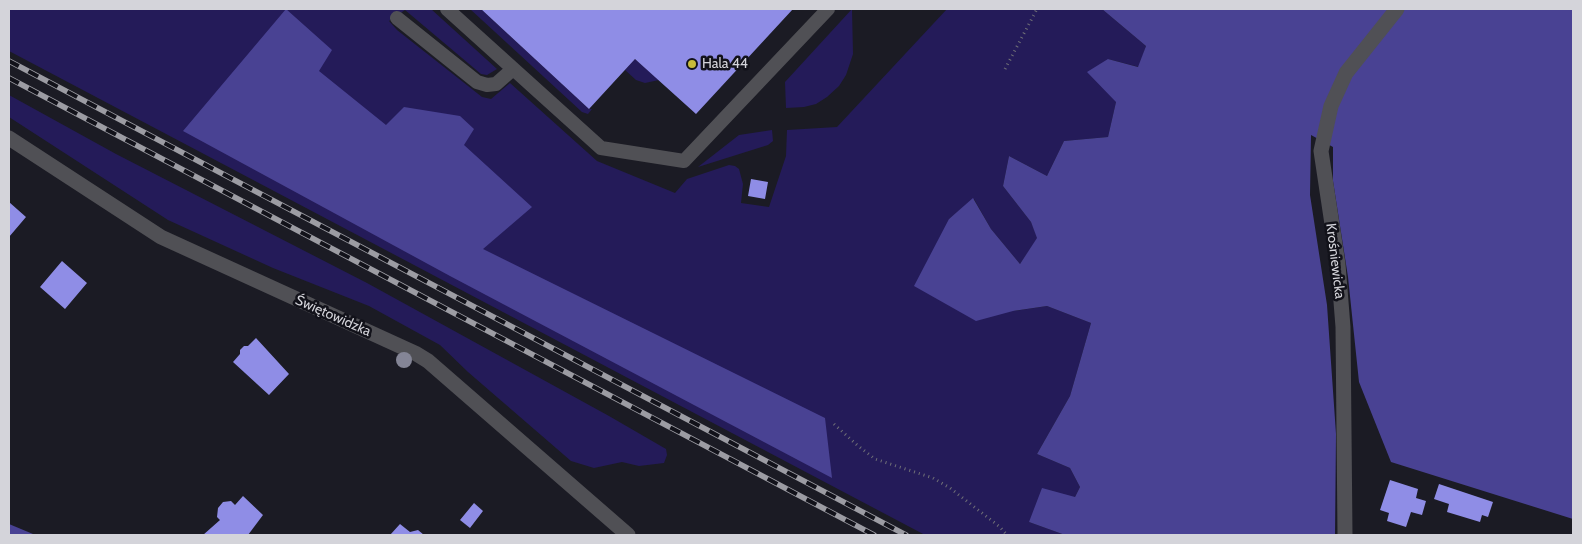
<!DOCTYPE html>
<meta charset="utf-8">
<style>
body{margin:0}
#map{position:relative;width:1582px;height:544px;overflow:hidden;background:#1b1b24;font-family:Cabin,sans-serif}
canvas{display:block}
.frame{position:absolute;inset:0;border:10px solid #d4d4da;pointer-events:none}
</style>
<div id="map">
<canvas width="1582" height="544"></canvas>
<div class="frame"></div>
</div>
<script>
const c = document.querySelector('canvas').getContext('2d');
c.lineJoin = 'round';
function paint(path, color) { c.fillStyle = color; c.fill(path, 'evenodd'); }
const shape = rows => new Path2D(rows.map(r => 'M' + r).join(''));
function strokePath(path, color, width, dash) { c.strokeStyle = color; c.lineWidth = width; c.lineCap = dash ? 'butt' : 'round'; c.setLineDash(dash || []); c.stroke(path); }
function label(font, color, halo, rows, align = 'center') {
  c.font = font + ' Cabin,sans-serif'; c.lineWidth = 5; c.setLineDash([]); c.textBaseline = 'middle'; c.strokeStyle = halo; c.fillStyle = color; for (const [text, x, y, turn = 0] of rows) {
    c.save(); c.translate(x, y); c.rotate((+turn || 0) * Math.PI / 180); c.textAlign = isNaN(turn) ? turn : align; if (halo) c.strokeText(text, 0, 0); c.fillText(text, 0, 0); c.restore();
  }
}
const green = shape([
 [9,9,431,9,497,69,487,75,481,74,405,10,389,21,397,30,482,97,491,99,510,83,597,161,675,193,687,179,729,165,735,166,739,169,743,184,741,203,769,207,786,156,787,130,837,127,947,9,1102,9,1146,46,1139,67,1108,59,1116,102,1108,137,1064,141,1047,176,1009,156,1003,186,1031,222,1038,238,1020,264,991,229,974,199,949,219,1014,311,1047,306,1091,323,1070,396,1037,454,1070,468,1080,487,1075,497,1029,522,1065,535,925,535,9,51],
 [470,9,481,9,589,109,592,109,588,114,582,112],
 [852,9,853,54,846,75,839,86,827,97,816,104,804,107,786,108,785,82],
 [635,59,659,80,645,83,636,80,625,70],
 [9,95,116,154,367,283,609,416,666,449,667,455,664,463,639,466,622,462,594,468,571,461,468,372,440,345,369,306,273,268,168,220,9,117],
 [772,130,773,141,768,145,698,167,739,135]
]);
const forest = shape([
 [286,9,332,50,319,71,386,125,404,107,460,116,474,129,464,145,532,207,483,249,825,418,832,478,450,276,183,131],
 [1102,9,1573,9,1573,519,1391,462,1359,382,1348,277,1333,181,1333,147,1311,135,1310,195,1327,305,1336,434,1335,535,1065,535,1029,522,1042,488,1075,497,1080,487,1070,468,1037,454,1070,396,1091,323,1047,306,1013,311,976,321,914,286,949,219,973,198,991,229,1020,264,1037,238,1031,222,1003,186,1009,156,1047,176,1064,141,1108,137,1116,102,1087,72,1108,59,1138,67,1146,46],
 [9,524,33,534,35,535,9,535]
]);
const building = shape([
 [481,9,793,9,696,114,635,59,589,109],
 [751,179,768,182,765,199,748,196],
 [9,202,26,217,9,237],
 [62,261,87,283,65,309,40,287],
 [256,338,289,374,269,395,233,362,240,354,240,350,244,346,248,346],
 [1390,480,1418,489,1416,498,1426,501,1422,515,1411,512,1406,527,1387,521,1389,513,1380,510],
 [1439,484,1493,502,1488,517,1482,515,1480,522,1447,512,1449,504,1434,499],
 [243,496,263,515,248,535,203,535,220,520,217,517,218,508,223,502,231,501,235,505],
 [474,503,483,511,470,528,460,520],
 [400,524,410,532,418,530,424,535,390,535]
]);
const path = shape([
 [1005,69,1037,9],
 [834,424,857,445,875,459,933,478,950,488,1000,527,1007,535]
]);
const lane = shape([
 [447,9,601,148,684,161,828,9],
 [397,18,477,82,487,85,496,84,513,69]
]);
const street = shape([
 [9,138,161,237,415,353,428,361,628,535],
 [1345,535,1343,327,1338,264,1321,151,1331,106,1346,73,1397,9]
]);
const rail = shape([
 [9,61,906,535],
 [9,78,874,535]
]);
const trees = [
 [404,360]
];
const markers = [
 [692,64,5,"#c8bb3b"]
];
const poiNames = [
 ["Hala 44",702,64]
];
const streetNames = [
 ["Krośniewicka",1335,261,83],
 ["Świętowidzka",333,316,24]
];
paint(green, '#241b59');
paint(forest, '#494293');
paint(building, '#8f8de6');
strokePath(path, '#707077', 3, [1, 4]);
strokePath(lane, '#505055', 14);
strokePath(street, '#505055', 15);
strokePath(rail, '#9c9ca3', 5.5);
strokePath(rail, '#12121a', 4, [11]);
c.fillStyle = '#848596';
for (const [x, y] of trees) { c.beginPath(); c.arc(x, y, 8, 0, 2 * Math.PI); c.fill(); }
for (const [x, y, r, color] of markers) { const dot = new Path2D(); dot.arc(x, y, r, 0, 2 * Math.PI); c.fillStyle = color; c.fill(dot); strokePath(dot, '#12121a', 2); }
label('14px', '#d4d4da', '#12121a', poiNames, 'left');
label('14px', '#d4d4da', '#12121a', streetNames);
</script>
